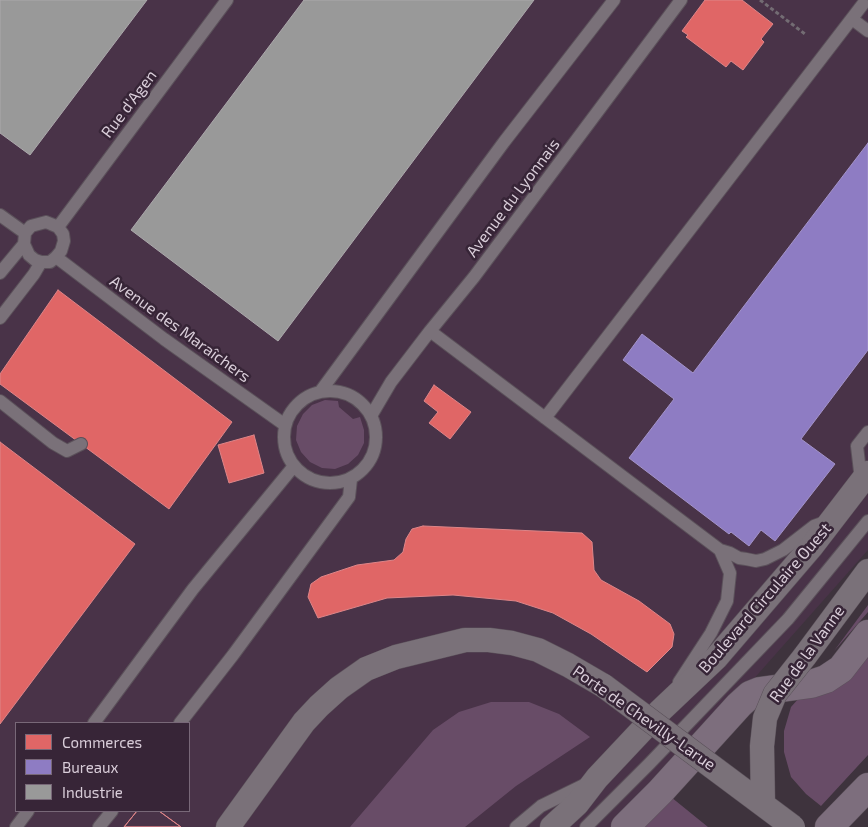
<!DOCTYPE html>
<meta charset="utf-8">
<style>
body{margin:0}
#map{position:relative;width:868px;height:827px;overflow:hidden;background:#3e333d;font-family:"Exo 2",sans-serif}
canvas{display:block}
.legend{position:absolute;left:15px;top:722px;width:175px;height:90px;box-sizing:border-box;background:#372537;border:1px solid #786878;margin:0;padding:6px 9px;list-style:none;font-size:15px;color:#d9cdd9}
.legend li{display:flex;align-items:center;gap:10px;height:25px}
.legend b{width:25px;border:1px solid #786878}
</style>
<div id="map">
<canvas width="868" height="827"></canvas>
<ul class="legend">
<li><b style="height:14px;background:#e06666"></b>Commerces</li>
<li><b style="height:14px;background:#8e7cc3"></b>Bureaux</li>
<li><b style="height:14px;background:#999"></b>Industrie</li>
</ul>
</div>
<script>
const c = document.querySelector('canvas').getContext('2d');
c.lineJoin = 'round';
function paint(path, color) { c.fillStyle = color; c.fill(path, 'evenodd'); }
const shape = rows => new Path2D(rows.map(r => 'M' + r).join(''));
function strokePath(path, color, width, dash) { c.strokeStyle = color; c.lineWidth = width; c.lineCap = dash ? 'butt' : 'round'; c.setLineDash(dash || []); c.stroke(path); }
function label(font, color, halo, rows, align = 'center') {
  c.font = font + ' "Exo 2",sans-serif'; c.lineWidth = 5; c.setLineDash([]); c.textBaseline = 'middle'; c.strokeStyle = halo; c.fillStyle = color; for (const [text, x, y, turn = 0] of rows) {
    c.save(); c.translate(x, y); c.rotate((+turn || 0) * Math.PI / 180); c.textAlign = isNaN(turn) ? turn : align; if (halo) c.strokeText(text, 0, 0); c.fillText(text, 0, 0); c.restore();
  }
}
const built = shape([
 [0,0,868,0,868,550,743,691,610,827,0,827],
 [16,723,189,723,189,811,16,811]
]);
const green = shape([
 [325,400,338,401,339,407,353,419,360,417,364,430,364,443,358,455,348,464,335,469,322,468,310,462,301,452,296,440,297,426,303,414,312,405],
 [868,605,868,612,834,651],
 [868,651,868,755,821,806,806,794,791,777,784,752,784,731,791,707,799,698],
 [491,702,529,702,559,714,590,737,516,786,465,827,350,827,433,730,459,712],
 [671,797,708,827,641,827]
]);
const shops = shape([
 [705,0,742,0,773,24,761,39,764,42,743,70,731,61,726,67,686,37,688,35,682,31,705,0],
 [58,290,232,422,169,509,0,384,0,374,58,290],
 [434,385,471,412,450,439,429,423,438,412,424,401,434,385],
 [254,435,264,473,229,483,218,445,254,435],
 [0,442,135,544,0,724,0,442],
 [423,526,582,533,592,542,594,570,601,580,639,601,670,624,674,634,672,647,647,672,591,634,553,613,516,601,453,595,387,598,318,618,308,597,311,584,321,577,357,565,394,560,403,552,406,539,412,529,423,526],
 [137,811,159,811,181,827,124,827,137,811],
 [137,811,159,811,181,827,124,827,137,811]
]);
const offices = shape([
 [868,143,868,350,801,439,835,464,775,541,761,530,749,546,731,532,729,534,629,458,674,399,623,360,642,334,693,373,868,143]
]);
const industry = shape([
 [0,0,147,0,30,155,0,133,0,0],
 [304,0,534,0,278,341,131,230,304,0]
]);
const path = shape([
 [760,0,805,34]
]);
const lane = shape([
 [852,19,868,31],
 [0,215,25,233],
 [46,222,51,224,58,227,63,234,64,241,61,251,56,257,50,262,41,262,35,260,29,255,24,244,25,233,31,226,46,222],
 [58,227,227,0],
 [56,257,164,339,285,425],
 [0,273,24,244],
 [0,318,34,274,41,262],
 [430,331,720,550,730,553,739,558,746,559,756,561,765,559,783,550,814,526,825,522],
 '284 437a46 46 0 1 1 92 0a46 46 0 1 1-92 0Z',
 [320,392,504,142,614,0],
 [0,401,53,443,67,451,81,444],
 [371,416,391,382,430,331,474,277,681,0],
 [545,418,863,4],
 [861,480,857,446,868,432],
 [679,682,711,633,727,601,730,573,720,550],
 [94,723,193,589,294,466],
 [180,723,233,655,349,497,351,479],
 [16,827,28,811],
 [99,827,112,811],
 [516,827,541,806,588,783],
 [586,827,650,763,788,619,868,521]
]);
const street = shape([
 [805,656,868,571],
 [228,827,304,722,319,706,339,688,366,669,396,657,465,640,489,640,512,643,538,650,568,665,604,686],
 [552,827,577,804,597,778,660,711,716,658,812,546,868,473]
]);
const highway = shape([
 [625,827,660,792,739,705,750,695,760,691,811,684,826,679,841,669,868,634],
 [829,827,868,787]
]);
const streetBridge = shape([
 [604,686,793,827],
 [763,804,762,746,765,718,775,694,805,656]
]);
const streetNames = [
 ["Rue d'Agen",129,104,-53],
 ["Avenue du Lyonnais",513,198,-53],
 ["Avenue des Maraîchers",180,329,36],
 ["Boulevard Circulaire Ouest",765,598,-49],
 ["Rue de la Vanne",807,654,-54],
 ["Porte de Chevilly-Larue",644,718,35]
];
paint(built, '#493348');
paint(green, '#684c67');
paint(shops, '#e06666');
strokePath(shops, '#de8588', 1);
paint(offices, '#8e7cc3');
strokePath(offices, '#a494ca', 1);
paint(industry, '#999');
strokePath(industry, '#aca9ac', 1);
strokePath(lane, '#5b515a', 14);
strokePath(street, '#5b515a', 25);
strokePath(highway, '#5b515a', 29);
strokePath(path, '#736c73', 3, [4, 2.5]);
strokePath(lane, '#7a7179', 12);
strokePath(street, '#7a7179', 24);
strokePath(highway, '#7d6e7d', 28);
strokePath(streetBridge, '#5b515a', 25, []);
strokePath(streetBridge, '#7a7179', 24);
label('16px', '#d9cdd9', '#372537', streetNames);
</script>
